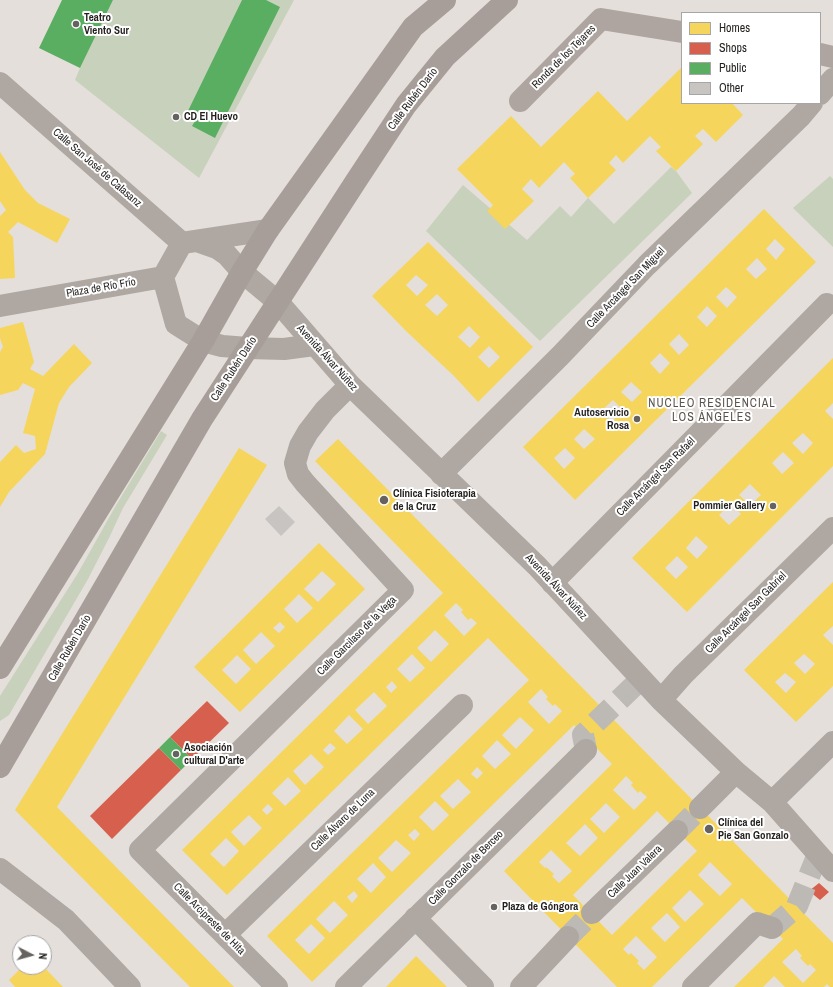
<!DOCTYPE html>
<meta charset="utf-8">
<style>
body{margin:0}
#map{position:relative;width:833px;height:987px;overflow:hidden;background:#e4dfda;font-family:"Archivo Narrow",sans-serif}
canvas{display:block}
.legend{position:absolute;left:681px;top:12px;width:140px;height:92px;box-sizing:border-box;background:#fff;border:1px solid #a7a5a5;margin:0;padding:5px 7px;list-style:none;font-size:12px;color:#221f1d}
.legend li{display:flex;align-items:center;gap:8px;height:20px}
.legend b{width:20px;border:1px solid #a7a5a5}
.north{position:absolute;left:12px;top:935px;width:40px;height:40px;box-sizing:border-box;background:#fff;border:1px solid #a7a5a5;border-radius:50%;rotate:96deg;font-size:11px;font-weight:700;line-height:16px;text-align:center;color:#221f1d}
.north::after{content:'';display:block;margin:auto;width:14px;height:18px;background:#66625f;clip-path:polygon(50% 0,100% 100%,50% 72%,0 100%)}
</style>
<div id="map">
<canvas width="833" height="987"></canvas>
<ul class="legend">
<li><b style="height:11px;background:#f6d55c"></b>Homes</li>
<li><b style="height:11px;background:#d6604d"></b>Shops</li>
<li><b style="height:11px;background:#5aae61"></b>Public</li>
<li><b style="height:11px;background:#c8c4c2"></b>Other</li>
</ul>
<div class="north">N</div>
</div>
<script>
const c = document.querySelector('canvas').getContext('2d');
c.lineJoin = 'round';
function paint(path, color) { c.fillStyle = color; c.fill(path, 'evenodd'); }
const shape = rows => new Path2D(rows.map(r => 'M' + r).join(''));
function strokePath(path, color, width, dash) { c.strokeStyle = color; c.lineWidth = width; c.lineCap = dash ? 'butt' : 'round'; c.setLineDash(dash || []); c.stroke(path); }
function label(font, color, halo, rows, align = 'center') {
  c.font = font + ' "Archivo Narrow",sans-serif'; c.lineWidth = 4; c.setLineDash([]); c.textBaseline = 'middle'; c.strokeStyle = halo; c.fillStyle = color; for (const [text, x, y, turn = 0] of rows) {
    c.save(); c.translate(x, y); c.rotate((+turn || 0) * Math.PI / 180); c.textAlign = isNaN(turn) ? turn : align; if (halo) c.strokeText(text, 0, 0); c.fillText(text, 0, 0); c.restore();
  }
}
const green = shape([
 [113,0,294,0,199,178,75,80,80,68],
 [671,167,676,171,692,193,540,341,426,231,463,185,527,240,560,206,571,217,588,198,614,224],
 [830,176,833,179,833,247,793,208],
 [161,431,167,435,123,508,109,538,88,579,9,715,0,721,0,696,78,573,115,507]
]);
const homes = shape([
 [682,67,682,103,732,103,743,115,716,142,703,129,695,136,703,144,676,171,656,151,661,147,650,136,623,163,616,155,609,163,616,170,588,198,570,178,575,174,564,162,539,188,531,179,522,189,534,201,505,229,487,211,493,205,457,169,511,116,541,147,598,91,627,121],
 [0,152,25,190,38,203,70,219,57,243,18,222,8,232,13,237,15,278,0,279,0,216,6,210,0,201],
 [764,209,816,262,575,500,523,447],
 [775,239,785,249,776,260,766,249],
 [757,258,767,269,756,279,746,269],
 [726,287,737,297,727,308,716,297],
 [707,306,717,316,707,327,697,317],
 [679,334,689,345,679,355,669,344],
 [660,353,670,363,660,374,650,363],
 [631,382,642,392,632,402,621,392],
 [613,400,623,410,612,422,601,411],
 [584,429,595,439,584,449,574,439],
 [565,448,575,458,564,469,554,458],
 [428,242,533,347,478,402,455,377,406,331,372,296],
 [416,275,428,285,417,296,406,285],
 [437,294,448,305,437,316,425,305],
 [469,326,480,337,470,348,458,337],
 [489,346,500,357,489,368,478,357],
 [23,322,34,362,30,369,43,376,74,344,92,363,69,387,59,403,45,454,9,492,0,507,0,462,16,445,24,453,36,449,35,436,23,433,35,389,23,383,18,390,0,395,0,352,3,347,0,338,0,328],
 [833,358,833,403,825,411,833,419,833,466,687,612,632,558],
 [803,433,813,443,803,454,792,443],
 [783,452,794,463,782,474,772,463],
 [750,484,761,495,750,505,739,495],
 [731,504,741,514,729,525,719,515],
 [696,536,708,547,697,559,686,548],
 [677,556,688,567,676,579,665,568],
 [338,439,833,943,833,987,830,987,827,984,824,987,785,987,774,976,763,987,734,987,783,939,742,898,652,987,617,987,504,871,612,764,574,725,312,982,267,936,529,680,488,638,227,895,182,850,443,593,315,461],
 [456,603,463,610,461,612,468,620,471,618,477,623,464,636,444,615],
 [435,630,449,644,431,662,417,648],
 [412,654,425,668,410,682,397,669],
 [392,681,397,687,391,693,386,687],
 [541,689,548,697,546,699,553,706,555,704,562,711,549,724,528,702],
 [374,692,387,706,368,724,355,710],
 [349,715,363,729,347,744,334,731],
 [520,717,534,730,516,749,502,735],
 [497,740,511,754,495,769,482,756],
 [330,743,336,748,328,755,323,750],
 [311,754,324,767,305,785,293,771],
 [477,767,483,773,477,779,471,774],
 [626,776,633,783,631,785,638,793,640,791,647,797,634,810,613,790],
 [288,777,301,791,285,806,272,793],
 [458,779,471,792,453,809,440,796],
 [435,801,449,815,433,831,419,817],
 [606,803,620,817,604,833,590,819],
 [268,804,273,809,267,815,262,810],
 [657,811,697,851,612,935,573,895],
 [249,815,262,828,244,846,231,832],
 [585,824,598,838,580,856,566,843],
 [415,829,420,834,414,841,408,835],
 [226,838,239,851,224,867,210,854],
 [396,840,411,853,392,872,378,858],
 [551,850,572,871,559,883,552,876,554,874,546,867,545,868,539,862],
 [710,862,732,884,720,896,698,875],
 [373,863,386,877,371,893,357,879],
 [690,890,704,904,685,922,672,908],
 [354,891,358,896,352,903,347,897],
 [334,901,348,915,330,933,316,919],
 [667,913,680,927,665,942,651,928],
 [311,924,325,938,309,954,295,940],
 [636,936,657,957,644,970,637,963,639,961,631,953,629,955,623,949],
 [796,949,802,956,800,958,808,966,810,964,816,970,803,983,782,962],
 [239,448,267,465,57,807,234,987,190,987,15,810],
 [319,543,365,589,240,712,194,667],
 [322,571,336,584,318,602,304,589],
 [299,594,313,608,297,623,284,609],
 [280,622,285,627,279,633,273,628],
 [261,632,275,646,256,664,243,650],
 [237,655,251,669,236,684,222,670],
 [833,582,833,626,823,635,833,645,833,686,796,722,744,670],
 [804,654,815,664,805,674,794,663],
 [785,673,796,682,786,693,775,682],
 [416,956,447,987,386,987,389,984],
 [22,967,44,967,63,987,15,987,9,980]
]);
const shops = shape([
 [207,701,229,723,192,759,170,737],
 [159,748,181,770,112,839,90,816],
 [819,883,829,892,820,900,809,891]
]);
const public = shape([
 [62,0,113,0,80,68,39,48],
 [242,0,266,0,280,7,215,138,192,126,197,118,187,113],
 [170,737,192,759,181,770,159,748]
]);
const building = shape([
 [279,506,295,522,281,536,265,519]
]);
const streetTunnel = shape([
 [586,750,583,735,641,679],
 [677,831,700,808],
 [772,928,797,906,818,854],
 [568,937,592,913]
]);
const street = shape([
 [0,83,182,243,268,230],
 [820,94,833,79],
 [197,241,217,248,227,255,242,272,278,302,350,385,537,566,661,700,736,772,772,802,833,871],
 [163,277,176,324,203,341,222,346,248,348,284,349,314,345],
 [0,306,163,277,182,243],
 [441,474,560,356,647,265,801,116,812,103],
 [552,583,827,304],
 [661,700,683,675,833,528],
 [772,802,833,742],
 [700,808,736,772],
 [0,869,66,920,130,987],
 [592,913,677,831],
 [415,918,483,987],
 [225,935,462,705],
 [277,987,140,850,403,590,305,483,298,474,295,463,300,446,308,432,325,410,350,385],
 [346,987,586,750],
 [521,987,568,937],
 [693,987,757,923,772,928]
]);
const secondary = shape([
 [820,54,833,57],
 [520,101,601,19,682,32]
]);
const primary = shape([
 [0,668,203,341,242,272,268,230,413,27,445,0],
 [0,767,202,419,356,181,406,105,445,57,507,0]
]);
const markers = [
 [76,24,4,"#66625f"],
 [176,117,4,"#66625f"],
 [637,419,4,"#66625f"],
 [384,500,5,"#66625f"],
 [773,506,4,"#66625f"],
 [176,754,4,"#66625f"],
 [709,829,5,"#66625f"],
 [494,907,4,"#66625f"]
];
const poiNames = [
 ["Teatro",84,18],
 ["Viento Sur",84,31],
 ["CD El Huevo",184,117],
 ["Autoservicio",629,413,"right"],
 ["Rosa",629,426,"right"],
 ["Clínica Fisioterapia",393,494],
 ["de la Cruz",393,507],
 ["Pommier Gallery",765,506,"right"],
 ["Asociación",184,748],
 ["cultural D'arte",184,761],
 ["Clínica del",718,823],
 ["Pie San Gonzalo",718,836],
 ["Plaza de Góngora",502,907]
];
const streetNames = [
 ["Ronda de los Tejares",564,57,-45],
 ["Calle Rubén Darío",413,99,-53],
 ["Calle San José de Calasanz",97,168,41],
 ["Plaza de Río Frío",101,288,-10],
 ["Calle Arcángel San Miguel",626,288,-46],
 ["Avenida Álvar Núñez",327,358,48],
 ["Calle Rubén Darío",234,369,-57],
 ["Calle Arcángel San Rafaél",656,477,-45],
 ["Avenida Álvar Núñez",556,587,47],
 ["Calle Arcángel San Gabriel",746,613,-45],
 ["Calle Garcilaso de la Vega",357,636,-45],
 ["Calle Rubén Darío",70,648,-60],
 ["Calle Álvaro de Luna",343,820,-44],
 ["Calle Gonzalo de Berceo",466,868,-45],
 ["Calle Juan Valera",635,872,-44],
 ["Calle Arcipreste de Hita",209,919,45]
];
const neighbourhoodNames = [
 ["NUCLEO RESIDENCIAL",712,404],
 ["LOS ÁNGELES",712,418]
];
paint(green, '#c8d1bb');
paint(homes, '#f6d55c');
paint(shops, '#d6604d');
paint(public, '#5aae61');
paint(building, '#c8c4c2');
strokePath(streetTunnel, '#bdb9b4', 22, [22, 11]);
strokePath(street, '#aea7a2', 22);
strokePath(secondary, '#aea5a0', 22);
strokePath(primary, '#a89e99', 22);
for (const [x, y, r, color] of markers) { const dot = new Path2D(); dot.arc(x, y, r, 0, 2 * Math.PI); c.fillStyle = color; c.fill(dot); strokePath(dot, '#fff', 1.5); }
label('bold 11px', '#221f1d', '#fff', poiNames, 'left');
label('11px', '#221f1d', '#fff', streetNames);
c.letterSpacing = '1px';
label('12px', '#5a534c', '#fff', neighbourhoodNames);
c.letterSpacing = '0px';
</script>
